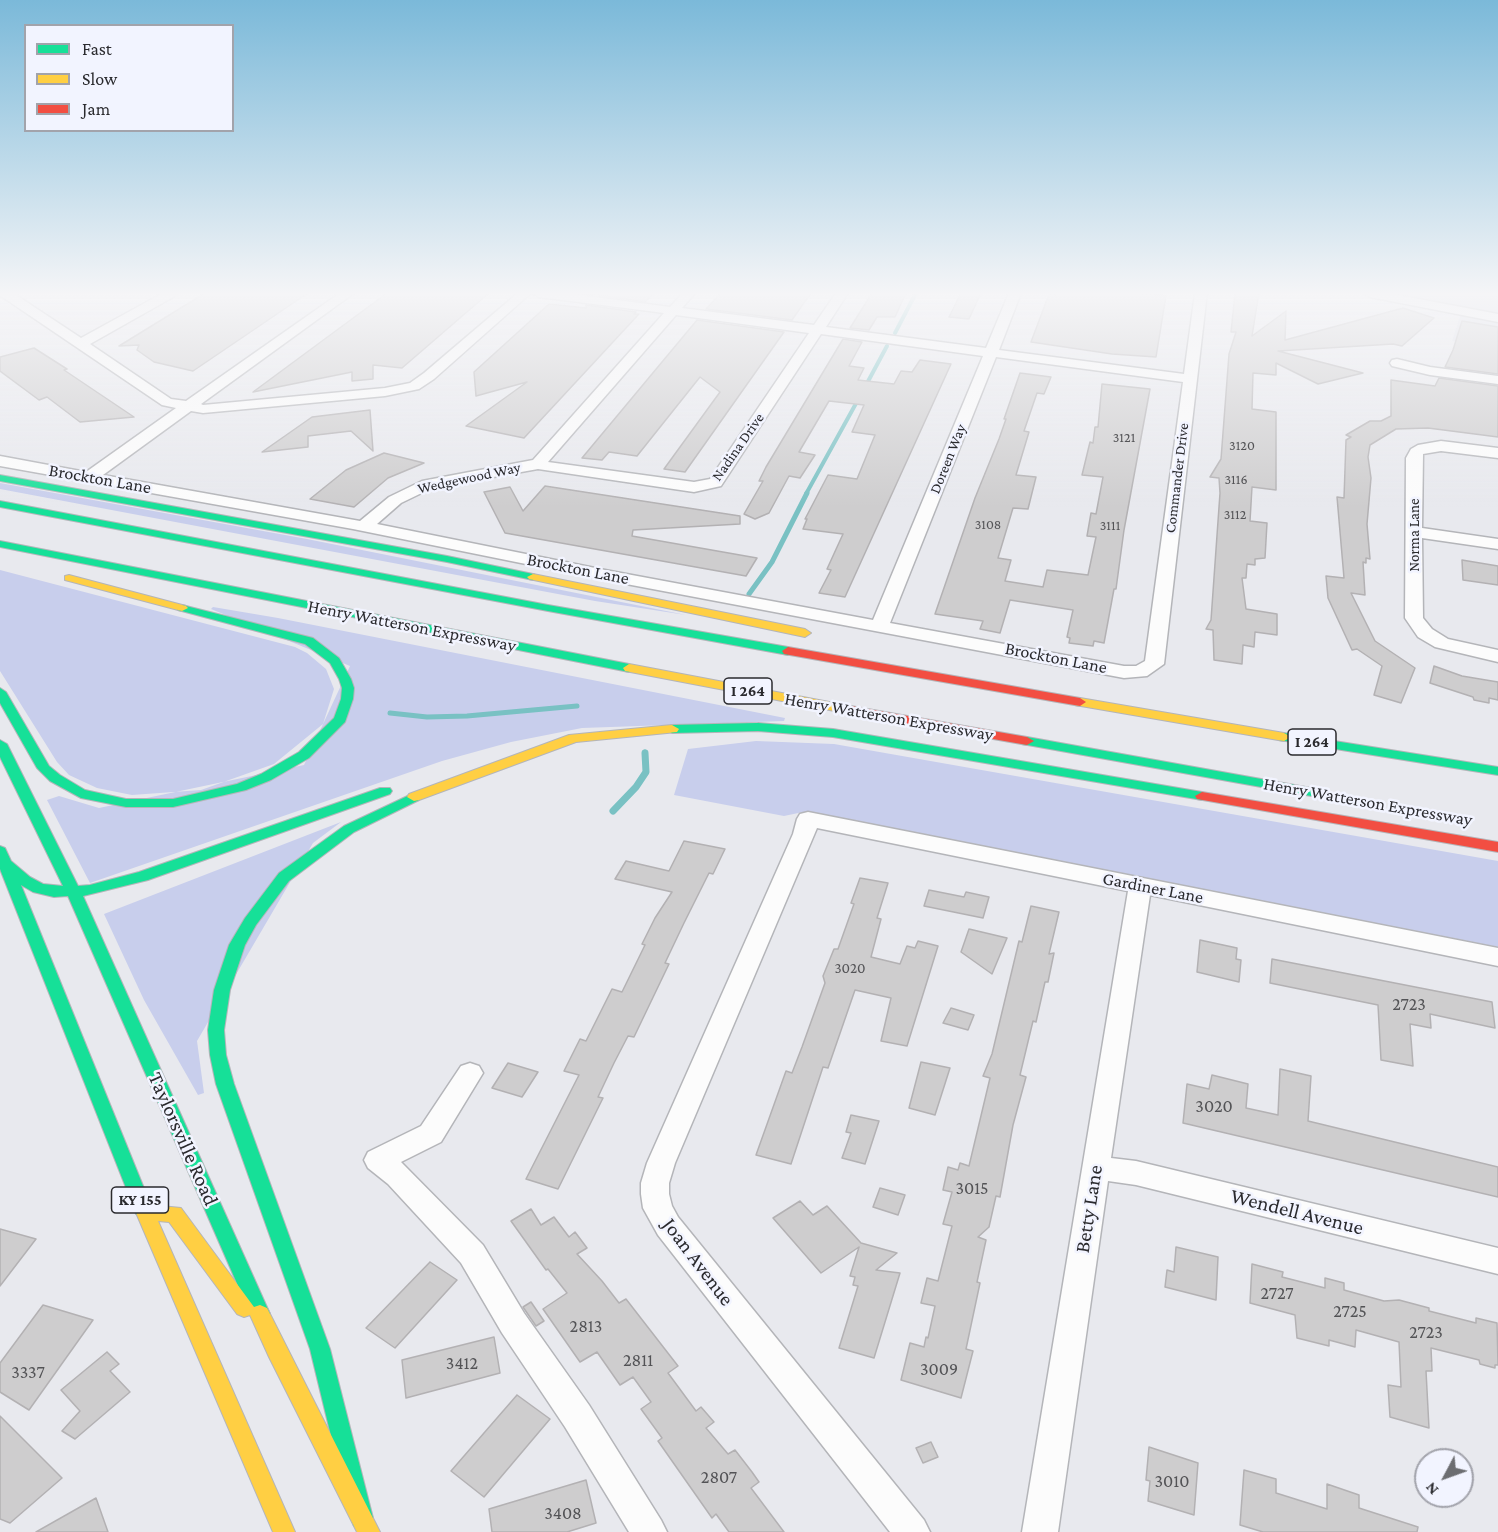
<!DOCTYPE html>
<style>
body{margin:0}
#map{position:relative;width:1498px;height:1532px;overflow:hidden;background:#e8e9ee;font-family:"Crimson Pro",serif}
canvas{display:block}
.legend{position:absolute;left:24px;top:24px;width:210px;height:108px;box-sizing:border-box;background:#f2f4ff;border:2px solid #a2a3ab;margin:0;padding:8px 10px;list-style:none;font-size:18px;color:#2a2a2e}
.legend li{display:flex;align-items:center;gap:12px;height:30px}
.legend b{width:30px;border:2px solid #a2a3ab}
.north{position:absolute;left:1414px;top:1448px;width:60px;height:60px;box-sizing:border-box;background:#f2f4ff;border:2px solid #a2a3ab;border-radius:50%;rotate:229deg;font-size:16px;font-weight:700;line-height:24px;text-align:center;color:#2a2a2e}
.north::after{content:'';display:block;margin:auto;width:21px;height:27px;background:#6c6d71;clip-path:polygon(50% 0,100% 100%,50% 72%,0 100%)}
</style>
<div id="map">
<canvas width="1498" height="1532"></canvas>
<ul class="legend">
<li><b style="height:8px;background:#16e098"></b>Fast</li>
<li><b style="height:8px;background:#ffcf43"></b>Slow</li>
<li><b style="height:8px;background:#f24e42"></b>Jam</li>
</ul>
<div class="north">N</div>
</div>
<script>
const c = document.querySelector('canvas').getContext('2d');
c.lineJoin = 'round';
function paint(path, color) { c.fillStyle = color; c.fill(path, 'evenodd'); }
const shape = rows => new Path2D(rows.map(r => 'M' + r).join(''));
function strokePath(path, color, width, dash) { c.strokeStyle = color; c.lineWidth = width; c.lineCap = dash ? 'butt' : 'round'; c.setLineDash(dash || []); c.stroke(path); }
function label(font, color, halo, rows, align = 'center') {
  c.font = font + ' "Crimson Pro",serif'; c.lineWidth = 5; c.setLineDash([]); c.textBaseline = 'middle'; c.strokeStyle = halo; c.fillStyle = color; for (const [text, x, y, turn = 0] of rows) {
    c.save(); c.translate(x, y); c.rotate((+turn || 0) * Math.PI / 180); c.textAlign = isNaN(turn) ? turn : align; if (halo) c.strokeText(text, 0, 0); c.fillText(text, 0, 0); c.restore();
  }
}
const built = shape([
 [1388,293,1498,293,1498,348,1452,341,1462,309]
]);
const green = shape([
 [0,483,307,539,686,615,595,601,0,489],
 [0,570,295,647,307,653,326,669,334,689,323,724,274,764,201,790,132,795,97,788,69,775,57,762,0,671],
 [213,607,278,618,785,718,784,721,582,728,511,742,442,761,90,883,47,800,59,796,99,808,304,765,350,666,211,609],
 [756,741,834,744,1498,861,1498,947,803,812,784,816,674,795,688,749],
 [341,822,313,843,197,1041,204,1093,198,1095,144,1000,104,914]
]);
const streamFar2 = shape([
 [895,333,916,293],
 [865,387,887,346],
 [806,494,859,398]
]);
const streamFar1 = shape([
 [749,594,772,562,807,493],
 [390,713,427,717,467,716,577,706],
 [645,752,645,755]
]);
const stream = shape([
 [613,811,636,787,646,772,645,753]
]);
const building = shape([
 [205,293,308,293,193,371,154,362,137,350,139,345,119,346,205,293],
 [387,293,489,293,402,368,373,365,373,379,352,381,352,372,253,392,387,293],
 [586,293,654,293,645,302,586,293],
 [721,293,811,293,792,320,706,309,721,293],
 [872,293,906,293,895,317,877,317,869,330,850,328,872,293],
 [961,293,981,293,969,319,949,317,961,293],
 [1055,293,1136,293,1166,296,1156,357,1112,354,1031,342,1049,294,1055,295,1055,293],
 [1235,293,1259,293,1252,336,1286,311,1285,340,1403,308,1434,318,1402,346,1393,344,1278,351,1363,373,1318,384,1276,363,1276,375,1253,373,1252,409,1276,412,1276,490,1252,487,1250,521,1267,523,1265,558,1255,559,1255,565,1247,564,1246,578,1242,578,1246,609,1277,614,1277,635,1255,632,1254,647,1243,645,1242,664,1214,660,1213,630,1206,629,1211,620,1220,493,1219,478,1210,477,1221,459,1229,354,1236,332,1231,332,1235,293],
 [549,304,586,308,586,305,636,312,634,314,639,314,524,438,466,426,527,382,476,396,474,372,549,304],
 [697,320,784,332,685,472,664,469,720,392,700,377,637,456,609,452,602,460,582,458,697,320],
 [1462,321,1498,327,1498,374,1445,367,1453,350,1462,321],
 [843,339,862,342,849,366,864,368,858,380,894,384,901,371,912,372,920,360,951,364,845,597,819,593,831,570,827,569,843,534,803,529,807,519,805,519,828,475,857,479,875,435,852,432,864,405,829,401,799,452,815,455,800,478,789,476,769,513,755,519,744,514,763,481,759,481,766,467,843,339],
 [34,348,67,369,64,370,134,417,80,422,47,397,39,400,0,371,0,357,34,348],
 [1020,373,1051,377,1044,394,1037,393,1024,431,1029,432,1016,475,1036,477,1028,509,1013,508,998,558,1011,560,1005,581,1043,587,1047,570,1088,575,1096,537,1087,536,1091,513,1096,514,1103,477,1082,475,1090,442,1093,443,1095,427,1098,427,1102,384,1150,389,1124,530,1116,589,1114,589,1104,643,1094,641,1093,646,1069,643,1070,638,1067,637,1073,610,1010,600,1000,633,980,629,983,621,935,614,975,498,999,439,1006,419,1004,419,1020,373],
 [1439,378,1498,386,1498,437,1428,428,1396,429,1370,445,1368,457,1371,478,1367,524,1370,559,1366,558,1366,563,1363,562,1365,595,1351,593,1375,641,1415,668,1401,703,1374,695,1382,666,1357,649,1352,650,1328,598,1326,576,1344,578,1337,497,1344,498,1346,440,1351,437,1346,435,1370,421,1381,421,1391,416,1391,380,1435,386,1439,378],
 [370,410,373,451,351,431,308,436,308,447,262,452,312,417,370,410],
 [384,453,424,463,388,478,354,507,310,499,346,470,384,453],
 [545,486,740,516,740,524,633,530,632,536,757,558,746,576,505,533,484,492,510,487,523,511,545,486],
 [1462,560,1498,566,1498,585,1463,580,1462,560],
 [1434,666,1462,676,1498,682,1498,700,1489,698,1489,703,1474,700,1473,697,1430,683,1434,666],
 [684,841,725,849,713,874,709,873,684,923,665,963,669,964,634,1037,628,1036,614,1063,598,1097,603,1098,558,1189,526,1179,579,1075,564,1071,580,1039,586,1041,612,989,622,992,645,945,642,944,655,918,672,892,615,879,626,861,669,871,684,841],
 [860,878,888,883,877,918,881,919,871,957,900,964,907,946,915,948,918,941,938,946,907,1046,881,1041,891,998,855,990,828,1068,823,1067,791,1164,756,1155,786,1071,792,1073,802,1047,825,983,823,976,834,949,838,949,854,904,851,903,860,878],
 [929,890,964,897,966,892,989,897,983,918,924,906,929,890],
 [1031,906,1059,912,1049,954,1054,953,1048,982,1045,982,1036,1022,1033,1021,1020,1075,1026,1077,1013,1125,1000,1197,996,1196,989,1227,978,1237,986,1240,977,1282,980,1283,966,1349,973,1351,961,1398,901,1380,910,1343,924,1347,926,1337,928,1338,935,1306,921,1303,927,1278,938,1281,952,1226,943,1224,952,1192,943,1190,948,1167,958,1170,960,1163,969,1166,990,1078,983,1076,992,1054,1019,941,1022,942,1031,906],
 [969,929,1007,938,992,974,961,952,969,929],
 [1200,940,1237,948,1236,959,1241,960,1239,982,1197,972,1200,940],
 [1272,959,1492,1002,1495,1028,1430,1014,1431,1028,1410,1024,1413,1066,1381,1060,1378,1005,1270,983,1272,959],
 [951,1008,974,1015,968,1030,943,1023,951,1008],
 [921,1062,950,1068,935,1115,909,1108,921,1062],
 [508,1063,538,1072,522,1097,492,1088,508,1063],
 [1280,1069,1311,1076,1308,1121,1498,1167,1498,1197,1183,1123,1187,1084,1209,1089,1212,1075,1248,1084,1246,1108,1278,1115,1280,1069],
 [851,1115,879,1121,865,1164,842,1158,851,1133,846,1132,851,1115],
 [880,1188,905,1195,898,1215,873,1207,880,1188],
 [800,1201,813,1215,827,1206,861,1243,897,1253,876,1270,900,1273,874,1358,839,1348,858,1286,853,1285,855,1277,850,1276,859,1247,821,1273,773,1218,800,1201],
 [531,1209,541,1225,554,1217,569,1237,575,1232,587,1248,577,1254,602,1281,619,1303,626,1299,671,1357,678,1366,668,1373,696,1411,701,1407,714,1422,706,1428,728,1454,735,1450,752,1472,759,1482,751,1488,784,1532,729,1532,716,1514,712,1518,658,1441,662,1438,641,1409,651,1402,633,1377,620,1385,597,1352,580,1362,543,1309,567,1293,548,1269,546,1270,511,1221,531,1209],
 [0,1229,36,1239,0,1286,0,1229],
 [1176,1247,1218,1257,1216,1300,1165,1287,1167,1270,1174,1272,1176,1247],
 [430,1262,457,1280,395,1348,366,1328,430,1262],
 [1252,1264,1283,1272,1282,1277,1325,1288,1325,1278,1344,1283,1344,1290,1384,1301,1399,1300,1429,1308,1429,1311,1476,1323,1476,1318,1497,1323,1498,1365,1495,1365,1495,1368,1480,1364,1479,1360,1431,1348,1432,1371,1426,1371,1429,1428,1390,1417,1388,1385,1401,1387,1399,1342,1356,1330,1355,1347,1329,1340,1329,1346,1297,1338,1295,1315,1250,1303,1252,1264],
 [531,1302,544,1321,536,1326,523,1307,531,1302],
 [43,1305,93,1320,29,1410,0,1392,0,1363,43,1305],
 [494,1337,500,1373,406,1398,402,1360,494,1337],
 [107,1352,119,1364,110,1371,130,1392,75,1439,62,1431,80,1411,61,1390,107,1352],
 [517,1395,550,1419,484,1497,451,1471,517,1395],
 [0,1416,62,1478,10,1523,0,1519,0,1416],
 [931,1442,938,1457,923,1463,916,1448,931,1442],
 [1149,1447,1198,1463,1194,1515,1148,1501,1150,1481,1146,1480,1149,1447],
 [1244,1470,1276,1479,1276,1493,1327,1509,1327,1484,1359,1495,1359,1508,1418,1527,1417,1532,1263,1532,1240,1525,1244,1470],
 [586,1480,596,1523,567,1532,492,1532,489,1509,586,1480],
 [96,1498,108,1532,36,1532,96,1498]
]);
const street = shape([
 [0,293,13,293,81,338,163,293,177,293,175,296,90,344,171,399,186,401,340,293,354,293,201,404,203,405,385,388,410,383,424,373,518,293,531,293,434,379,419,389,385,396,203,413,191,411,103,475,360,521,389,497,422,481,533,460,664,313,539,297,533,293,564,293,670,307,683,293,695,293,682,308,814,325,836,293,848,293,826,327,986,348,1009,293,1021,293,999,350,1184,374,1195,293,1207,293,1164,664,1147,676,1124,678,605,580,353,529,0,466,0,456,86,472,176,408,162,405,1,296,0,293],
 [676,315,809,333,710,479,694,482,548,462,676,315],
 [821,334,983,356,873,620,605,570,377,524,401,503,432,488,538,469,694,492,721,486,821,334],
 [996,357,1183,382,1145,661,1136,666,1124,666,890,623,996,357],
 [1364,293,1387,293,1498,314,1498,322,1370,297,1364,293],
 [1397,359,1430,367,1498,376,1498,384,1430,375,1392,366,1390,363,1392,360,1397,359],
 [1441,441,1498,448,1498,458,1441,451,1423,454,1422,528,1498,539,1498,549,1422,538,1423,618,1432,629,1448,639,1498,650,1498,662,1435,647,1418,637,1405,618,1406,458,1411,449,1418,445,1441,441],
 [808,812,1498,948,1498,966,1150,895,1111,1158,1136,1161,1498,1248,1498,1274,1136,1185,1108,1181,1058,1532,1022,1532,1128,891,817,828,675,1163,669,1183,669,1194,672,1206,678,1217,924,1520,930,1532,890,1532,658,1235,643,1208,641,1194,641,1183,647,1163,793,834,797,819,800,814,808,812],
 [470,1063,479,1066,483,1073,441,1142,401,1162,483,1245,524,1313,589,1405,661,1520,667,1532,629,1532,565,1427,502,1333,461,1263,388,1184,368,1168,364,1160,368,1152,421,1126,461,1066,470,1063]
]);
const fast = shape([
 [0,475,447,556,533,574,539,577,533,580,447,562,0,481,0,475],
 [0,501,548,605,788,647,794,651,788,655,548,611,0,507,0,501],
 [0,541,629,664,635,668,629,672,0,547,0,541],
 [182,605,313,638,339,658,351,679,354,688,353,699,345,722,309,758,271,780,246,790,173,807,126,807,81,798,50,781,37,768,0,703,0,688,6,692,49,766,60,775,85,790,126,799,173,799,237,784,261,774,299,752,334,718,341,699,342,688,339,679,330,663,305,644,178,610,176,608,178,606,182,605],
 [758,723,833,729,1202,792,1209,796,1202,800,833,737,758,731,672,733,665,729,672,725,758,723],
 [1284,733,1498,767,1498,775,1279,740,1277,737,1284,733],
 [1027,737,1328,791,1335,795,1328,799,1022,744,1020,741,1027,737],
 [0,740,7,744,78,886,90,885,139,872,380,788,390,788,392,791,390,794,148,880,83,896,270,1314,267,1320,260,1323,253,1320,68,896,54,897,33,892,21,885,152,1208,150,1214,143,1216,136,1214,134,1208,0,869,0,846,5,848,11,861,30,877,43,884,63,886,0,757,0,740],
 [414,793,421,797,419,800,354,832,289,881,256,925,245,945,230,990,224,1030,226,1055,234,1084,330,1349,373,1518,370,1526,362,1529,354,1526,351,1518,310,1349,216,1084,210,1055,208,1030,214,990,229,945,245,918,279,873,344,826,414,793]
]);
const slow = shape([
 [533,574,805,629,811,633,805,637,529,579,527,577,533,574],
 [69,575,186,606,188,608,182,611,65,580,65,576,69,575],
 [629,664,845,705,851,709,845,713,625,671,623,668,629,664],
 [1080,698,1284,733,1291,737,1284,741,1075,705,1074,702,1075,699,1080,698],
 [672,725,679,729,677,732,576,742,419,800,414,801,407,797,409,794,569,735,672,725],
 [143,1200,151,1205,181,1208,254,1307,260,1305,267,1308,380,1532,357,1532,269,1357,250,1315,244,1317,237,1314,169,1222,158,1221,295,1532,273,1532,134,1208,136,1202,143,1200]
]);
const jam = shape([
 [788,647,1080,698,1086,702,1080,706,784,654,782,651,788,647],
 [845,705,1027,737,1034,741,1027,745,840,712,839,709,845,705],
 [1202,792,1498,842,1498,852,1197,799,1195,796,1202,792]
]);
const farNumbernames = [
 ["3121",1124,438],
 ["3120",1242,446],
 ["3116",1236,480],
 ["3112",1235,515],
 ["3108",988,525],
 ["3111",1110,526]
];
const farStreetnames = [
 ["Nadina Drive",738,447,-55],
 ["Doreen Way",948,459,-68],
 ["Wedgewood Way",469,478,-12],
 ["Commander Drive",1177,478,-83],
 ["Norma Lane",1414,535,-90]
];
const numberNames = [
 ["3020",850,968]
];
const shields = [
 [748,691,48],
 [1312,742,48],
 [140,1200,57]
];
const shieldNames = [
 ["I 264",748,691],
 ["I 264",1312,742],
 ["KY 155",140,1200]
];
const streetNames = [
 ["Brockton Lane",100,479,10],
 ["Brockton Lane",578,569,11],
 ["Henry Watterson Expressway",412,626,11],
 ["Brockton Lane",1056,658,11],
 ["Henry Watterson Expressway",889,717,10],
 ["Henry Watterson Expressway",1368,802,10],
 ["Gardiner Lane",1153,888,11]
];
const nearNumbernames = [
 ["2723",1409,1004],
 ["3020",1214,1106],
 ["3015",972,1188],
 ["2727",1277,1293],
 ["2725",1350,1311],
 ["2813",586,1326],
 ["2723",1426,1332],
 ["2811",638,1360],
 ["3412",462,1363],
 ["3009",939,1369],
 ["3337",28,1372],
 ["2807",719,1477],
 ["3010",1172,1481],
 ["3408",563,1513]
];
const nearStreetnames = [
 ["Taylorsville Road",183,1139,66],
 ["Betty Lane",1089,1209,-81],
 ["Wendell Avenue",1297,1212,14],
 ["Joan Avenue",698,1262,53]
];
paint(built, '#dadde8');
paint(green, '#c8ceec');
strokePath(streamFar2, '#79c1c3', 4);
strokePath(streamFar1, '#79c1c3', 5);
strokePath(stream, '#79c1c3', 7);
paint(building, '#cecdce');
strokePath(building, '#b3b1b3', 1.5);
strokePath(street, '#b4b5b9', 3);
strokePath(fast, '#b4b5b9', 2);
strokePath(slow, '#b4b5b9', 2);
strokePath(jam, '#b4b5b9', 2);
paint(street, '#fcfcfc');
paint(fast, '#16e098');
paint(slow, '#ffcf43');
paint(jam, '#f24e42');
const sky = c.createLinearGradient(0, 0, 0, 507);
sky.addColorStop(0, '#7bb9d9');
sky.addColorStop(0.58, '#f5f5f7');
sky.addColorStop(1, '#f5f5f700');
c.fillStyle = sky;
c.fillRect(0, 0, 1498, 507);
label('14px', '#535356', null, farNumbernames);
label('15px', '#2a2a2e', '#f2f4ff', farStreetnames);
label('15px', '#535356', null, numberNames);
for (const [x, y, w] of shields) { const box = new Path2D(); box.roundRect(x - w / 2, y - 13, w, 26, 4.5); c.fillStyle = '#f2f4ff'; c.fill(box); strokePath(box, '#2a2a2e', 1.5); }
label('bold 16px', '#2a2a2e', null, shieldNames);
label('18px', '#2a2a2e', '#f2f4ff', streetNames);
label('18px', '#535356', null, nearNumbernames);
label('21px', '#2a2a2e', '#f2f4ff', nearStreetnames);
</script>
